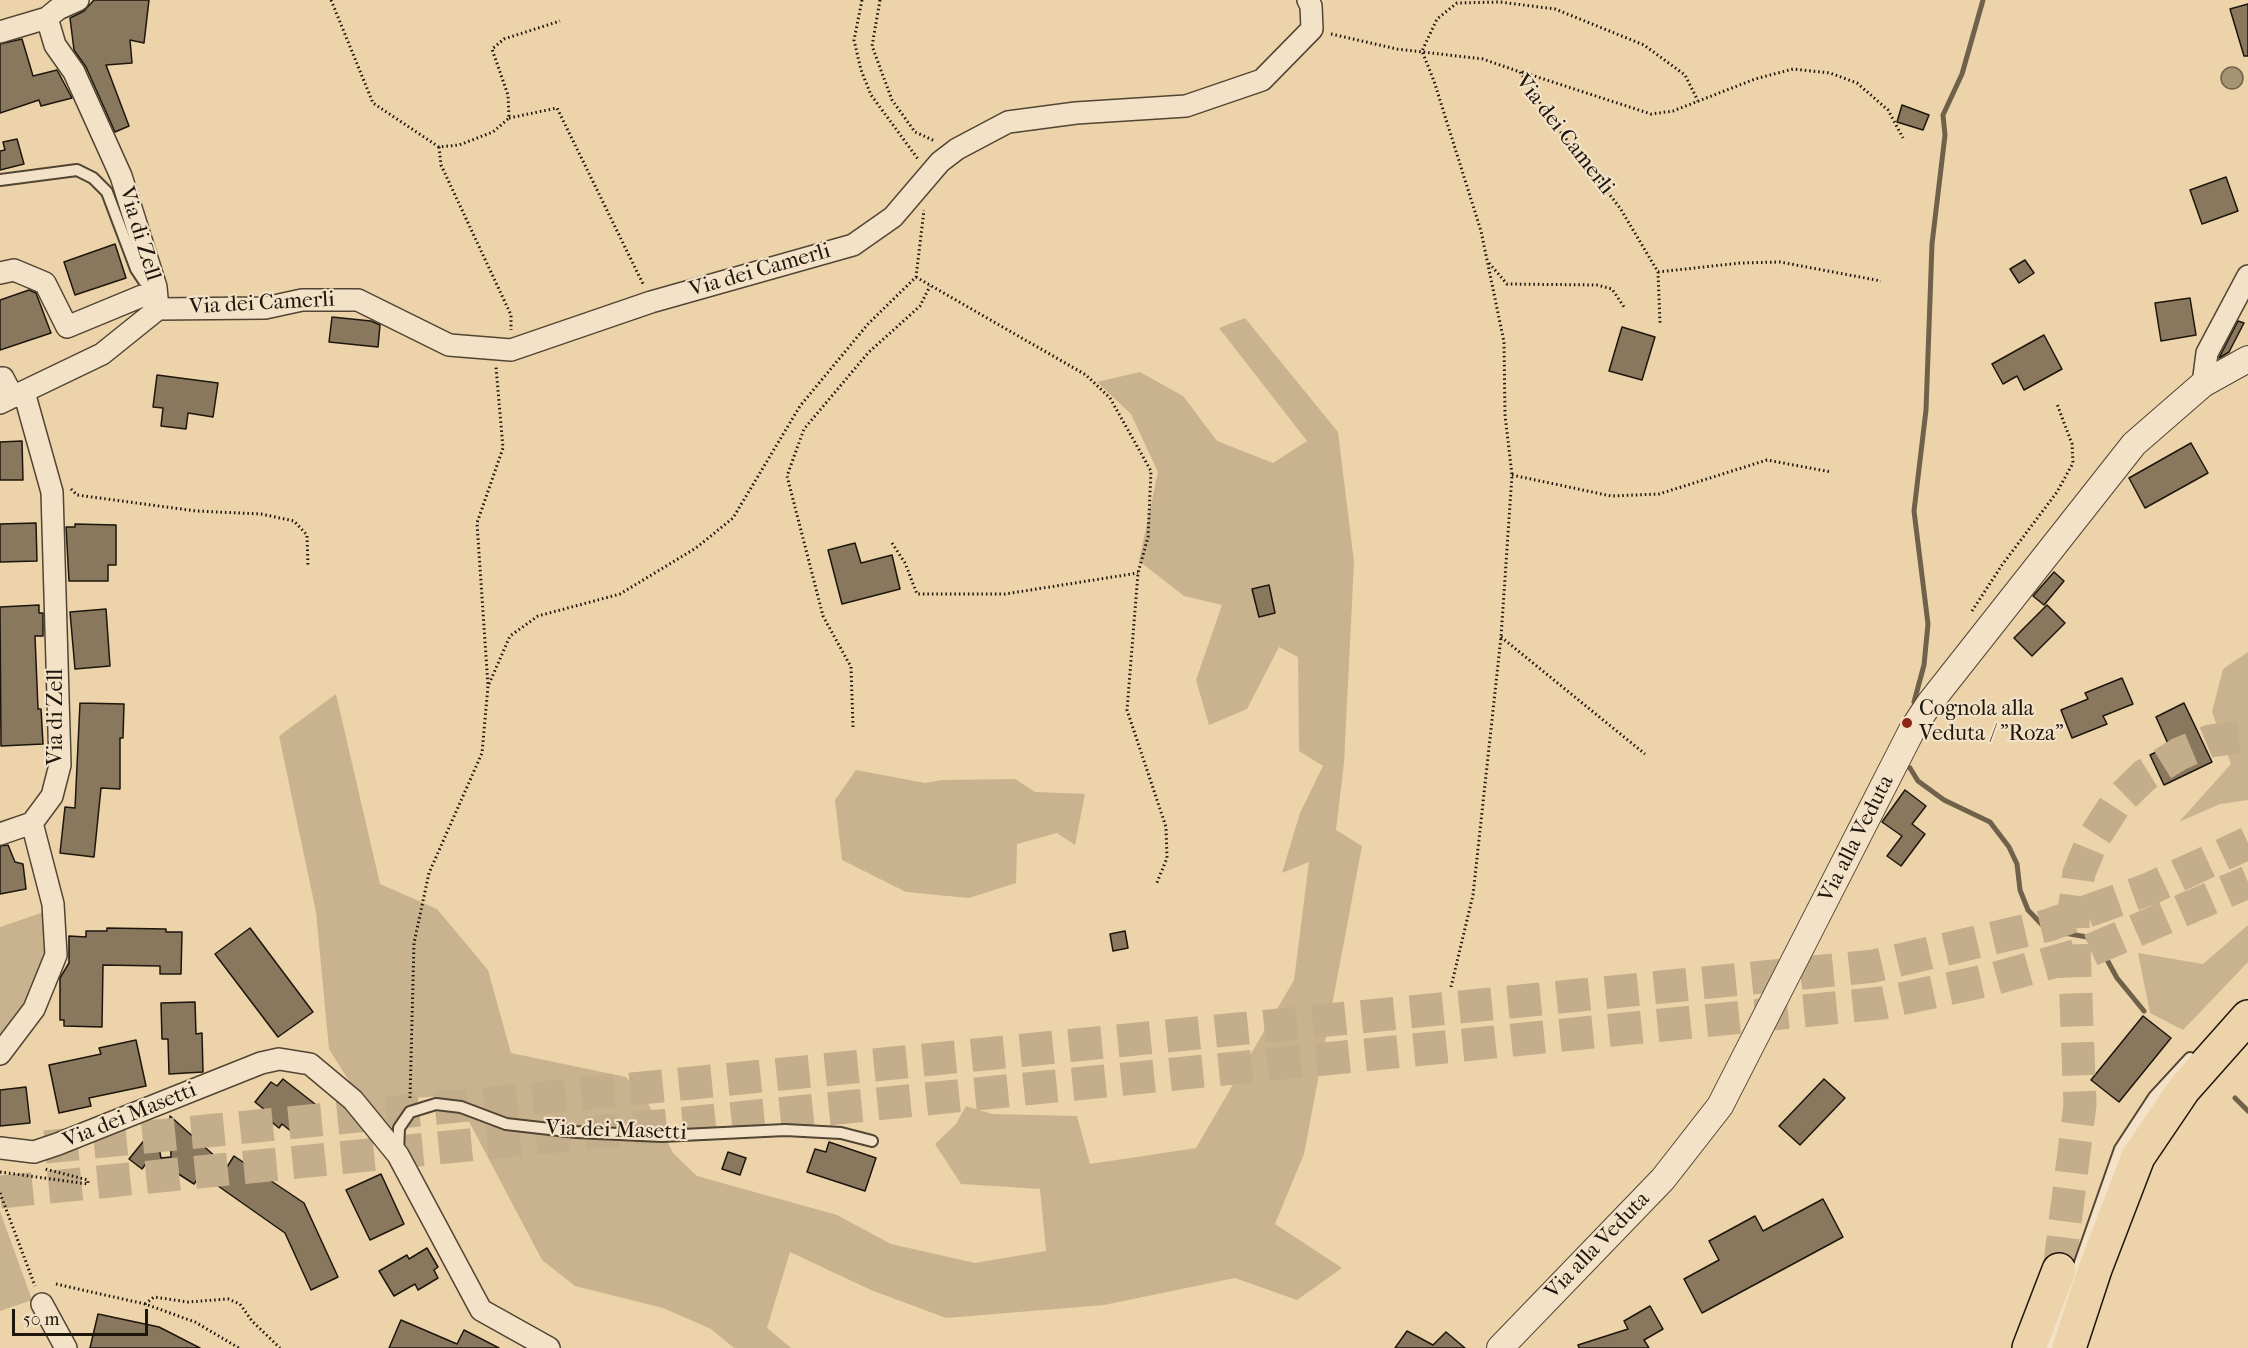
<!DOCTYPE html>
<style>
body{margin:0}
#map{position:relative;width:2248px;height:1348px;overflow:hidden;background:#ecd3a9;font-family:"IM FELL French Canon",serif}
canvas{display:block}
.scale{position:absolute;left:12px;top:1309px;width:136px;height:27px;box-sizing:border-box;border:3px solid #1d160c;border-top:0;padding-left:8px;font-size:18px;line-height:21px;white-space:nowrap;color:#1d160c;-webkit-text-stroke:4px #f3e2c7;paint-order:stroke}
</style>
<div id="map">
<canvas width="2248" height="1348"></canvas>
<div class="scale">50 m</div>
</div>
<script>
const c = document.querySelector('canvas').getContext('2d');
c.lineJoin = 'round';
function paint(path, color) { c.fillStyle = color; c.fill(path, 'evenodd'); }
const shape = rows => new Path2D(rows.map(r => 'M' + r).join(''));
function strokePath(path, color, width, dash) { c.strokeStyle = color; c.lineWidth = width; c.lineCap = dash ? 'butt' : 'round'; c.setLineDash(dash || []); c.stroke(path); }
function label(font, color, halo, rows, align = 'center') {
  c.font = font + ' "IM FELL French Canon",serif'; c.lineWidth = 4.5; c.setLineDash([]); c.textBaseline = 'middle'; c.strokeStyle = halo; c.fillStyle = color; for (const [text, x, y, turn = 0] of rows) {
    c.save(); c.translate(x, y); c.rotate((+turn || 0) * Math.PI / 180); c.textAlign = isNaN(turn) ? turn : align; if (halo) c.strokeText(text, 0, 0); c.fillText(text, 0, 0); c.restore();
  }
}
const green = shape([
 [1245,318,1338,432,1354,562,1344,763,1336,830,1362,846,1304,1154,1275,1224,1342,1268,1297,1300,1235,1278,1104,1305,946,1318,871,1290,790,1252,767,1328,791,1348,734,1348,711,1329,663,1308,575,1286,542,1260,455,1095,400,1099,396,1156,329,1049,316,912,279,736,336,694,380,884,437,909,488,970,511,1053,626,1077,649,1105,673,1153,697,1176,837,1215,891,1244,975,1263,1046,1251,1040,1189,961,1184,935,1144,956,1124,966,1106,992,1114,1077,1116,1090,1164,1196,1148,1294,980,1309,862,1282,873,1300,813,1323,766,1299,751,1298,657,1279,647,1247,709,1209,725,1196,680,1222,605,1184,596,1139,561,1158,472,1131,414,1097,382,1140,372,1183,396,1217,441,1273,463,1307,441,1219,328],
 [2248,652,2248,800,2220,804,2179,822,2231,764,2212,712,2223,669],
 [856,770,925,783,942,780,1015,779,1035,792,1085,794,1075,845,1057,833,1017,844,1016,883,969,898,906,892,842,860,835,800],
 [44,912,48,956,0,1050,0,927],
 [2248,925,2248,962,2183,1030,2150,1013,2138,953,2203,964],
 [0,1211,32,1300,0,1311]
]);
const water = shape([
 '2221 78a11 11 0 1 1 22 0a11 11 0 1 1-22 0Z'
]);
const stream = shape([
 [1914,702,1924,665,1928,624,1914,511,1926,410,1932,244,1945,135,1943,115,1962,74,1983,0],
 [1910,768,1918,781,1944,800,1990,822,2009,847,2017,864,2020,890,2028,910,2047,930,2087,937,2106,958,2117,978,2144,1011],
 [2235,1098,2248,1111]
]);
const building = shape([
 [94,0,149,0,144,43,130,40,132,63,106,65,129,126,115,132,86,67,74,50,70,18,84,11,94,0],
 [2248,4,2248,56,2244,56,2230,9,2248,4],
 [22,39,33,76,57,70,72,98,41,106,39,100,0,113,0,44,22,39],
 [1902,105,1929,115,1923,130,1897,122,1902,105],
 [17,139,24,164,0,170,0,151,5,150,3,142,17,139],
 [2226,177,2238,211,2202,224,2190,190,2226,177],
 [115,244,126,278,75,295,64,262,115,244],
 [2025,260,2034,273,2019,283,2010,269,2025,260],
 [29,290,36,293,51,333,0,350,0,300,29,290],
 [2190,298,2196,335,2161,341,2155,303,2190,298],
 [332,317,371,321,380,325,378,347,329,342,332,317],
 [2238,321,2244,323,2229,352,2219,358,2238,321],
 [1622,327,1655,337,1642,380,1609,371,1622,327],
 [2044,335,2062,369,2024,390,2017,376,2003,384,1992,364,2044,335],
 [157,375,218,383,213,417,188,413,186,429,161,426,163,408,153,407,157,375],
 [22,441,23,480,0,480,0,442,22,441],
 [2191,443,2208,473,2145,508,2129,478,2191,443],
 [36,523,37,561,0,562,0,524,36,523],
 [75,524,116,525,116,565,108,565,108,581,69,581,66,527,75,527,75,524],
 [855,543,861,563,892,555,900,589,842,604,828,550,855,543],
 [2054,572,2064,581,2044,605,2033,596,2054,572],
 [1269,585,1275,613,1259,617,1252,589,1269,585],
 [39,605,39,613,43,613,43,636,35,636,38,709,41,709,43,744,1,746,0,607,39,605],
 [2047,605,2065,623,2032,656,2014,638,2047,605],
 [106,609,110,666,75,669,70,612,106,609],
 [2122,678,2133,704,2103,716,2107,724,2072,738,2061,710,2088,699,2085,693,2122,678],
 [80,703,124,704,123,738,120,738,120,789,101,788,94,857,60,853,65,807,75,808,80,703],
 [2184,703,2212,762,2164,785,2150,755,2169,746,2156,717,2184,703],
 [1905,790,1926,806,1912,824,1925,834,1901,866,1887,856,1902,836,1882,822,1905,790],
 [8,845,15,862,23,864,26,889,0,894,0,846,8,845],
 [107,928,166,929,166,932,182,932,181,974,160,974,160,966,103,965,102,1027,64,1026,64,1020,60,1020,60,978,69,963,69,936,86,937,86,931,107,931,107,928],
 [250,928,313,1012,278,1037,215,954,250,928],
 [1125,931,1128,948,1113,951,1110,934,1125,931],
 [195,1002,196,1034,202,1033,203,1072,169,1074,168,1039,162,1039,161,1003,195,1002],
 [2143,1016,2171,1038,2119,1102,2091,1080,2143,1016],
 [136,1040,146,1086,89,1098,91,1106,59,1113,49,1065,101,1054,99,1048,136,1040],
 [283,1079,315,1104,292,1132,282,1124,279,1128,263,1115,266,1111,255,1102,271,1082,277,1086,283,1079],
 [1824,1079,1845,1098,1800,1145,1779,1126,1824,1079],
 [26,1087,30,1123,0,1126,0,1090,26,1087],
 [170,1116,227,1167,234,1156,304,1203,338,1277,311,1290,285,1233,201,1174,194,1184,163,1164,164,1171,147,1162,142,1169,129,1159,155,1127,161,1158,171,1157,170,1116],
 [829,1142,876,1158,865,1191,807,1172,815,1149,826,1152,829,1142],
 [728,1152,746,1158,740,1175,722,1169,728,1152],
 [381,1174,404,1224,370,1240,346,1190,381,1174],
 [1823,1199,1843,1237,1702,1313,1684,1279,1719,1260,1709,1241,1755,1216,1763,1231,1823,1199],
 [427,1248,438,1267,434,1270,438,1278,418,1290,415,1284,394,1296,379,1271,407,1255,409,1259,427,1248],
 [1650,1306,1663,1329,1644,1340,1649,1348,1579,1348,1578,1345,1628,1329,1624,1321,1650,1306],
 [98,1314,159,1327,200,1348,90,1348,98,1314],
 [401,1320,457,1344,464,1330,499,1348,389,1348,401,1320],
 [1407,1331,1433,1345,1446,1332,1465,1348,1395,1348,1407,1331]
]);
const trunkTunnel = shape([
 [45,1147,1874,966,2049,925,2149,889,2248,843],
 [0,1192,1882,1003,1989,980,2082,954,2248,882],
 [2059,1270,2080,1105,2073,920,2079,873,2093,839,2117,802,2145,775,2179,754,2210,741,2248,736]
]);
const path = shape([
 [331,0,373,103,439,147,459,145,493,132,509,118,508,95,492,49,504,39,560,21],
 [862,0,854,40,861,70,871,95,918,159],
 [880,0,872,46,892,100,915,132,935,141],
 [1331,34,1397,49,1483,59,1520,72,1549,117,1620,208,1658,272,1660,323],
 [1522,72,1651,114,1673,111,1755,79,1793,69,1830,73,1857,83,1888,110,1903,138],
 [509,118,557,108,644,286],
 [439,147,441,165,511,315,511,330],
 [1489,263,1507,284,1597,285,1612,289,1624,307],
 [1658,272,1740,263,1780,262,1881,281],
 [916,277,1086,375,1110,398,1151,471,1148,537,1138,573,1127,710,1166,827,1167,858,1156,885],
 [1512,475,1611,496,1659,494,1767,460,1831,472],
 [71,489,77,495,196,511,261,514,294,521,307,535,308,567],
 [892,543,905,563,917,594,1005,594,1138,573],
 [1972,611,2002,565,2057,492,2073,463,2072,444,2057,404],
 [1501,637,1645,754],
 [489,684,510,636,538,616,620,594,696,548,733,518,800,406,868,324,916,277,924,210],
 [853,727,851,667,823,616,787,476,804,429,868,353,920,306,930,286],
 [1451,987,1473,895,1501,637,1512,475,1505,415,1504,342,1481,231,1434,81,1422,51,1437,19,1457,3,1500,2,1555,9,1644,45,1685,75,1698,101],
 [410,1098,414,943,429,873,482,753,488,686,477,523,503,448,496,367],
 [0,1172,88,1184,88,1180,45,1169],
 [0,1193,35,1286],
 [56,1284,145,1304,195,1322,239,1348],
 [145,1304,154,1297,188,1302,228,1299,240,1304,252,1321,280,1348]
]);
const service = shape([
 [0,180,77,170,93,178,107,192,136,269,144,281,152,285],
 [398,1153,399,1128,410,1112,436,1104,461,1107,506,1124,576,1132,662,1136,785,1130,841,1133,872,1141],
 [2050,1348,2120,1149,2154,1097,2190,1058]
]);
const minor = shape([
 [0,32,47,18,58,9,78,0],
 [0,273,14,270,45,283,67,327,142,296,157,298],
 [158,309,265,308,302,300,358,300,449,345,511,350,651,302,853,245,893,217,940,162,957,149,1008,122,1076,113,1186,106,1262,80,1312,29,1311,6,1308,0],
 [0,378,3,378,13,397],
 [2203,384,2207,353,2248,276],
 [24,392,52,492,60,765,52,796,32,823],
 [0,403,102,354,158,309,156,287,121,176,74,72,55,45,47,18],
 [0,834,32,823],
 [0,1054,34,1009,56,955,53,904,32,823],
 [0,1148,34,1152,58,1144,261,1063,279,1059,310,1064,353,1100,398,1155,481,1310,549,1348],
 [42,1304,66,1348]
]);
const tertiary = shape([
 [1500,1348,1663,1179,1720,1106,1912,730,1929,704,2134,444,2203,384,2248,359]
]);
const trunk = shape([
 [2029,1348,2059,1270],
 [2069,1348,2095,1269,2138,1157,2184,1089,2248,1017]
]);
const markers = [
 [1907,723,6,"#8f2418"]
];
const streetNames = [
 ["Via dei Camerli",1564,135,52],
 ["Via di Zell",139,234,73],
 ["Via dei Camerli",760,271,-16],
 ["Via dei Camerli",262,304,-3],
 ["Via di Zell",57,717,-90],
 ["Via alla Veduta",1857,839,-63],
 ["Via dei Masetti",130,1116,-22],
 ["Via dei Masetti",616,1131,2],
 ["Via alla Veduta",1598,1246,-46]
];
const poiNames = [
 ["Cognola alla",1919,710],
 ["Veduta / \"Roza\"",1919,735]
];
paint(green, '#c9b38e');
paint(water, '#a69374');
strokePath(water, '#6f614a', 1.5);
strokePath(stream, '#6f614a', 5);
paint(building, '#89785e');
strokePath(building, '#1d160c', 1.5);
strokePath(trunkTunnel, '#c3ad8a', 33, [33, 16]);
strokePath(service, '#514533', 14);
strokePath(minor, '#514533', 24);
strokePath(tertiary, '#514533', 28);
strokePath(trunk, '#1d160c', 36);
strokePath(path, '#1d160c', 3, [1.5, 3]);
strokePath(service, '#f3e2c7', 10);
strokePath(minor, '#f3e2c7', 21);
strokePath(tertiary, '#f3e2c7', 26);
strokePath(trunk, '#ecd3a9', 33);
for (const [x, y, r, color] of markers) { const dot = new Path2D(); dot.arc(x, y, r, 0, 2 * Math.PI); c.fillStyle = color; c.fill(dot); strokePath(dot, '#f3e2c7', 2); }
label('22px', '#1d160c', '#f3e2c7', streetNames);
label('22px', '#1d160c', '#f3e2c7', poiNames, 'left');
</script>
